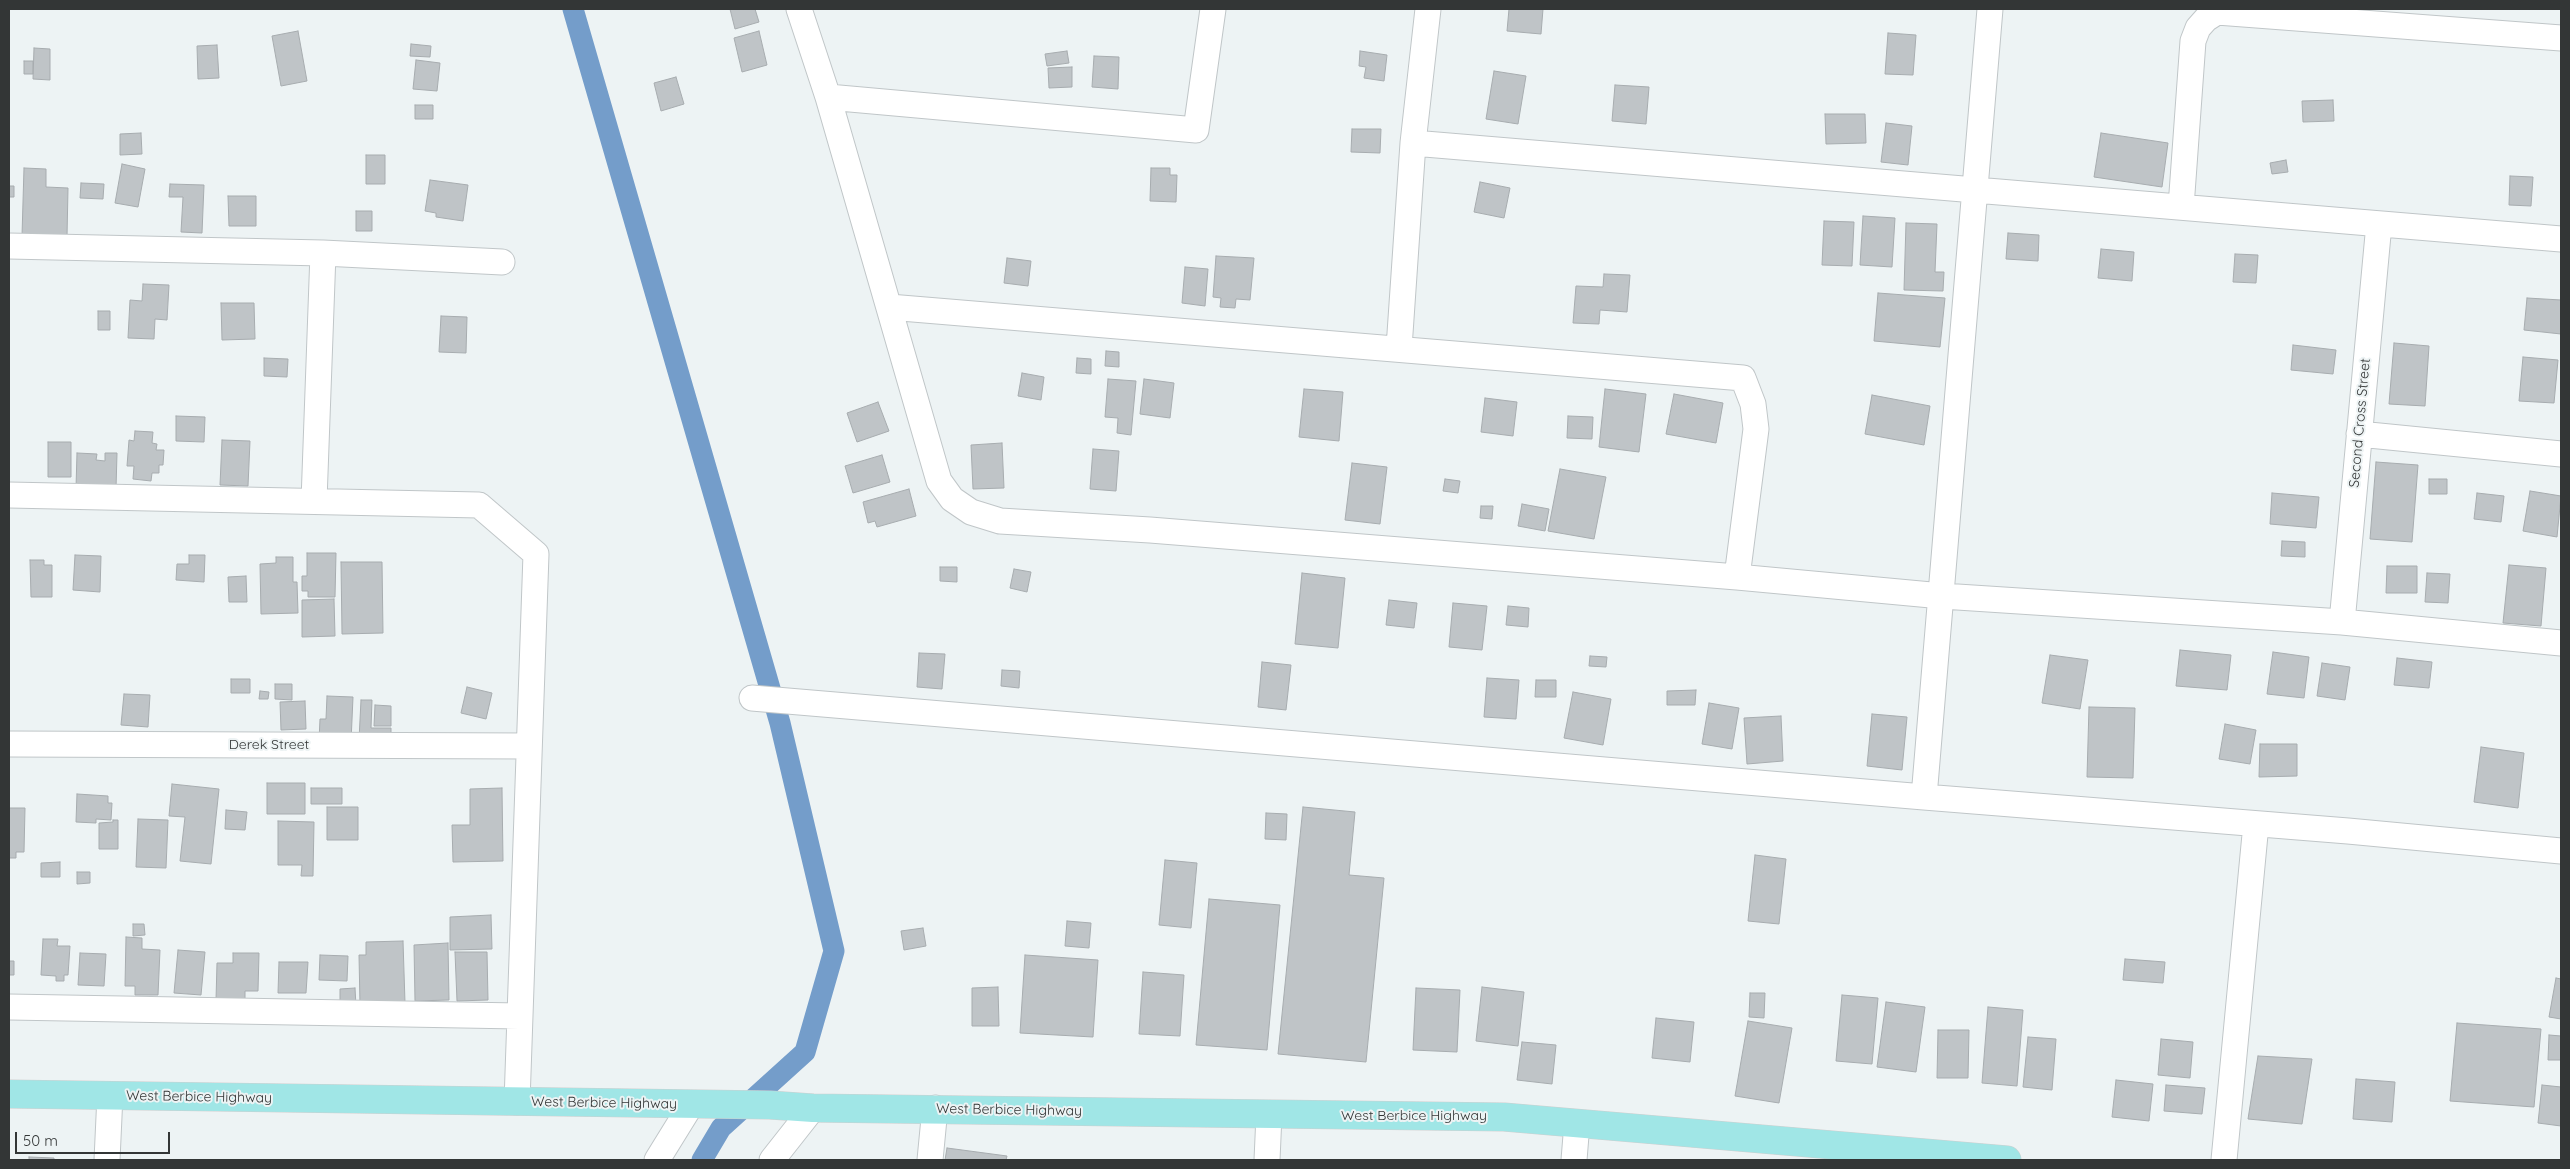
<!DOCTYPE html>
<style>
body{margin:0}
#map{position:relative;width:2570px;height:1169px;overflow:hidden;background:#edf3f4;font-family:Quicksand,sans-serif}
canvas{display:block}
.frame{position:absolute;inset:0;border:10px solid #333636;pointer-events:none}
.scale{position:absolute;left:15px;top:1132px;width:155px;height:22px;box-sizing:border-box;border:2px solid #333636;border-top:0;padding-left:6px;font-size:15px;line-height:18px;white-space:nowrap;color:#333636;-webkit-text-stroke:4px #edf3f4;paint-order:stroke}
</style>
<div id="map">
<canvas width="2570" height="1169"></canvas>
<div class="frame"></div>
<div class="scale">50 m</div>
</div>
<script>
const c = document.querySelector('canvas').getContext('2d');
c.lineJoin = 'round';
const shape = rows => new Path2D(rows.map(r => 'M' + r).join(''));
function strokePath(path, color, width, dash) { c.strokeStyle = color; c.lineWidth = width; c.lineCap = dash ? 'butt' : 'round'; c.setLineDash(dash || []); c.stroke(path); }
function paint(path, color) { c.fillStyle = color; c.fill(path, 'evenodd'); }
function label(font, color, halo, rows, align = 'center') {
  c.font = font + ' Quicksand,sans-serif'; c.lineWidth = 4; c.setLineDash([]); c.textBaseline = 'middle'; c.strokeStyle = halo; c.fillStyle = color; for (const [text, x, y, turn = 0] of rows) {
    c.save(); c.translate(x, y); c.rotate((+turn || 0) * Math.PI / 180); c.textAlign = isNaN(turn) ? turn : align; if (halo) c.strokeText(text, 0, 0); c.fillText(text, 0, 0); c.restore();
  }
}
const canal = shape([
 [573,9,780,723,834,951,805,1052,721,1128,702,1160]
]);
const building = shape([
 [730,9,755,9,759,22,735,29,730,9],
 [1509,9,1543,9,1541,34,1507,31,1509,9],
 [298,31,307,81,281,86,272,36,298,31],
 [759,31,767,65,742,72,734,38,759,31],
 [1888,33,1916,35,1913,75,1885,74,1888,33],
 [411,44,431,46,430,57,410,56,411,44],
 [217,45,219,78,198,79,197,46,217,45],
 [34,48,50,49,50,80,33,79,34,48],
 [1067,51,1069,63,1047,66,1045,54,1067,51],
 [1360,51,1387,55,1384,81,1364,78,1366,67,1359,66,1360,51],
 [1094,56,1119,57,1118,89,1092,87,1094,56],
 [416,60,440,63,437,91,413,89,416,60],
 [24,61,33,61,33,74,24,74,24,61],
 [1072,67,1072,87,1049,88,1048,68,1072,67],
 [1494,71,1526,76,1518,124,1486,119,1494,71],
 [676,77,684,104,661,111,654,83,676,77],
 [1615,85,1649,87,1646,124,1612,121,1615,85],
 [2333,100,2334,121,2303,122,2302,101,2333,100],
 [415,105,433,105,433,119,415,119,415,105],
 [1825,114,1865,114,1866,143,1826,144,1825,114],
 [1886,123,1912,126,1908,165,1881,162,1886,123],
 [1352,129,1381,129,1380,153,1351,152,1352,129],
 [141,133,142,154,120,155,120,134,141,133],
 [2101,133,2168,143,2162,187,2094,177,2101,133],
 [366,155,385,155,385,184,366,184,366,155],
 [2286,160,2288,172,2272,174,2270,163,2286,160],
 [122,164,145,169,138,207,115,203,122,164],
 [24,168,46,169,46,187,68,188,67,237,22,236,24,168],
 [1151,168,1170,168,1170,175,1177,175,1176,202,1150,201,1151,168],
 [2510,176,2533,177,2531,206,2509,205,2510,176],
 [430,180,468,185,463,221,436,217,436,213,425,211,430,180],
 [1480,182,1510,188,1504,218,1474,212,1480,182],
 [81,183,104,184,103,199,80,198,81,183],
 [170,184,204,185,202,233,181,232,183,197,169,197,170,184],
 [9,186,14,186,14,197,9,197,9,186],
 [228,196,256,196,256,226,229,226,228,196],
 [356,211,372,211,372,231,356,231,356,211],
 [1863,216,1895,218,1892,267,1860,265,1863,216],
 [1824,221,1854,222,1852,266,1822,265,1824,221],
 [1906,223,1937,224,1935,272,1944,272,1943,291,1904,290,1906,223],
 [2008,233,2039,235,2038,261,2006,259,2008,233],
 [2101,249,2134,252,2132,281,2098,278,2101,249],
 [2235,254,2258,255,2256,283,2233,282,2235,254],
 [1216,256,1254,258,1250,300,1236,299,1235,308,1220,307,1221,298,1213,297,1216,256],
 [1007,258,1031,261,1028,286,1004,283,1007,258],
 [1185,267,1208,269,1205,306,1182,303,1185,267],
 [1604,274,1630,275,1627,312,1600,310,1599,324,1573,323,1576,286,1603,287,1604,274],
 [143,284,169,285,167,320,155,319,154,339,128,338,130,300,142,301,143,284],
 [1878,293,1945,298,1940,347,1874,341,1878,293],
 [2527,298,2561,300,2561,334,2524,330,2527,298],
 [221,303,254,303,255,339,222,340,221,303],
 [98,311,110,311,110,330,98,330,98,311],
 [441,316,467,317,466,353,439,352,441,316],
 [2394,343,2429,346,2425,406,2389,404,2394,343],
 [2293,345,2336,350,2333,374,2291,370,2293,345],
 [1106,351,1119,352,1119,367,1105,366,1106,351],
 [2523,357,2558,360,2554,403,2519,401,2523,357],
 [264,358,288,359,287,377,264,376,264,358],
 [1077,358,1091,359,1091,374,1076,373,1077,358],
 [1022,373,1044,377,1041,400,1018,396,1022,373],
 [1108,379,1136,381,1131,435,1117,433,1118,418,1105,417,1108,379],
 [1144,379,1174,383,1170,418,1140,414,1144,379],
 [1304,389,1343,392,1339,441,1299,437,1304,389],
 [1605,389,1646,394,1639,452,1599,447,1605,389],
 [1674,394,1723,403,1716,443,1666,434,1674,394],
 [1872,395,1930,406,1924,445,1865,434,1872,395],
 [1485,398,1517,402,1513,436,1481,432,1485,398],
 [878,402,889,431,857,442,847,413,878,402],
 [176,416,205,417,204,442,176,441,176,416],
 [1568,416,1593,417,1592,439,1567,438,1568,416],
 [135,431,153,432,152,443,157,444,156,450,164,450,163,465,159,465,159,473,152,473,151,481,133,479,134,466,127,466,129,440,134,441,135,431],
 [222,440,250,441,248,486,220,485,222,440],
 [48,442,71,442,71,477,48,477,48,442],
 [1002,443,1004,488,973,489,971,445,1002,443],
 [1093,449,1119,451,1116,491,1090,489,1093,449],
 [77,453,97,454,96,460,105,461,105,453,117,453,116,489,76,488,77,453],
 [882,455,890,482,853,493,845,466,882,455],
 [2376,462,2418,465,2412,542,2370,539,2376,462],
 [1352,463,1387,467,1380,524,1345,520,1352,463],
 [1560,469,1606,477,1594,539,1548,531,1560,469],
 [1445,479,1460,481,1458,493,1443,491,1445,479],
 [2429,479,2447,479,2447,494,2429,494,2429,479],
 [909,489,916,516,877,527,875,521,868,523,863,502,909,489],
 [2530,491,2561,496,2557,537,2523,531,2530,491],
 [2272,493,2319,497,2316,528,2270,524,2272,493],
 [2477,493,2504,496,2501,522,2474,519,2477,493],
 [1522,504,1549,509,1545,531,1518,526,1522,504],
 [1481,506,1493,506,1492,519,1480,518,1481,506],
 [2282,541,2305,542,2305,557,2281,556,2282,541],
 [307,553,336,553,335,597,308,597,308,591,302,591,302,576,307,576,307,553],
 [75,555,101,556,100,592,73,590,75,555],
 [189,555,205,555,204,582,176,580,177,564,189,564,189,555],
 [276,557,293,557,293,582,297,582,298,613,261,614,260,564,276,563,276,557],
 [30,560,44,560,44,565,52,565,52,597,31,597,30,560],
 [341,562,382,562,383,633,342,634,341,562],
 [2509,565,2546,568,2541,626,2503,623,2509,565],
 [2387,566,2417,566,2417,593,2386,593,2387,566],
 [940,567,957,567,957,582,940,581,940,567],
 [1014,569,1031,572,1027,592,1010,588,1014,569],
 [1302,573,1345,578,1338,648,1295,644,1302,573],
 [2427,573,2450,574,2448,603,2425,602,2427,573],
 [246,576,247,602,229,602,228,577,246,576],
 [334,599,335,636,302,637,302,600,334,599],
 [1389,600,1417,603,1414,628,1386,625,1389,600],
 [1453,603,1487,606,1482,650,1449,647,1453,603],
 [1508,606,1529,608,1528,627,1506,625,1508,606],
 [2180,650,2231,655,2227,690,2176,686,2180,650],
 [2273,652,2309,657,2304,698,2267,694,2273,652],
 [919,653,945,654,942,689,917,687,919,653],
 [2050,655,2088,660,2080,709,2042,703,2050,655],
 [1590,656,1607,657,1606,667,1589,666,1590,656],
 [2397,658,2432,662,2429,688,2394,685,2397,658],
 [1262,662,1291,665,1286,710,1258,707,1262,662],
 [2322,663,2350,667,2345,700,2317,696,2322,663],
 [1002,670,1020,671,1019,688,1001,686,1002,670],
 [1487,678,1519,680,1516,719,1484,717,1487,678],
 [231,679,250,679,250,693,231,693,231,679],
 [1536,680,1556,680,1556,697,1535,697,1536,680],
 [275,684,292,684,292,700,275,699,275,684],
 [467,687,492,693,486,719,461,713,467,687],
 [1696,690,1695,705,1667,705,1667,691,1696,690],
 [260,691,269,692,268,699,259,699,260,691],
 [1573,692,1611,699,1603,745,1564,738,1573,692],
 [124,694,150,695,148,727,121,725,124,694],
 [327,696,353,697,351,742,319,741,320,719,326,719,327,696],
 [361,700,372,700,371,728,391,728,391,742,359,740,361,700],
 [305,701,306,729,281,730,280,702,305,701],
 [1709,703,1739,708,1732,749,1702,744,1709,703],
 [375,705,391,706,391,726,374,726,375,705],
 [2089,707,2135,708,2133,778,2087,777,2089,707],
 [1872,714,1907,717,1902,770,1867,766,1872,714],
 [1781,716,1783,761,1747,764,1744,718,1781,716],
 [2225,724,2256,730,2250,764,2219,759,2225,724],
 [2260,744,2297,744,2297,776,2259,777,2260,744],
 [2481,747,2524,753,2518,808,2474,802,2481,747],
 [267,783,305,783,305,814,267,814,267,783],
 [172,784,219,789,211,864,180,861,185,817,169,816,172,784],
 [311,788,342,788,342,804,311,804,311,788],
 [502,788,503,861,453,862,452,825,470,825,470,789,502,788],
 [77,794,108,796,108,803,112,803,111,820,96,819,96,823,76,822,77,794],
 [327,807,358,807,358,840,327,840,327,807],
 [1303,807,1355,812,1349,875,1384,878,1366,1062,1278,1054,1303,807],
 [9,808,25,808,24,852,16,852,16,858,9,858,9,808],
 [226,810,247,812,245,830,225,829,226,810],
 [1266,813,1287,814,1286,840,1265,839,1266,813],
 [138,819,168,820,166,868,136,867,138,819],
 [113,820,118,820,118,849,99,849,99,823,113,822,113,820],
 [278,821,314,822,313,876,301,876,302,865,278,865,278,821],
 [1755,855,1786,859,1779,924,1748,921,1755,855],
 [1165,860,1197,863,1191,928,1159,925,1165,860],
 [60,862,60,877,41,877,41,863,60,862],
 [77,872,90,872,90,883,77,884,77,872],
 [1209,899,1280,905,1267,1050,1196,1045,1209,899],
 [491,915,492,949,450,950,450,917,491,915],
 [1067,921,1091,923,1089,948,1065,946,1067,921],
 [133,924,144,924,145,935,133,936,133,924],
 [923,928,926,946,904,950,901,931,923,928],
 [126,937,142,938,142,949,160,950,158,995,135,995,135,986,125,986,126,937],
 [43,939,58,939,57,946,70,946,68,975,64,975,64,981,56,981,56,976,41,975,43,939],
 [403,941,405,1003,360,1005,359,955,366,955,366,942,403,941],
 [448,943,449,1000,415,1001,414,945,448,943],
 [178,950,205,952,201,995,174,993,178,950],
 [455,952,487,952,488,1000,457,1001,455,952],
 [80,953,106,954,104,986,78,985,80,953],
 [233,953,259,953,258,991,245,991,245,1000,216,1000,217,963,233,963,233,953],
 [320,955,348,956,347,981,319,980,320,955],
 [1025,955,1098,960,1093,1037,1020,1033,1025,955],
 [2125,959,2165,962,2163,983,2123,980,2125,959],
 [9,961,14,961,14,975,9,975,9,961],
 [279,962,308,962,306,993,278,993,279,962],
 [1143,972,1184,975,1180,1036,1139,1034,1143,972],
 [2556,978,2561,979,2561,1019,2549,1017,2556,978],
 [998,987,999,1026,972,1026,972,988,998,987],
 [1482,987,1524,992,1518,1046,1476,1041,1482,987],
 [355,988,356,1006,340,1007,340,989,355,988],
 [1416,988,1460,990,1457,1052,1413,1050,1416,988],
 [1750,993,1765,993,1764,1018,1749,1017,1750,993],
 [1842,995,1878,998,1872,1064,1836,1061,1842,995],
 [1886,1002,1925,1007,1916,1072,1877,1067,1886,1002],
 [1988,1007,2023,1010,2017,1086,1982,1083,1988,1007],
 [1656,1018,1694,1022,1690,1062,1652,1058,1656,1018],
 [1748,1021,1792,1028,1779,1103,1735,1096,1748,1021],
 [2457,1023,2541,1029,2534,1107,2450,1101,2457,1023],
 [1938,1030,1969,1030,1968,1078,1937,1078,1938,1030],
 [2549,1035,2561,1036,2561,1060,2548,1060,2549,1035],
 [2028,1037,2056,1039,2052,1090,2023,1087,2028,1037],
 [2161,1039,2193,1042,2190,1078,2158,1075,2161,1039],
 [1522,1042,1556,1045,1552,1084,1517,1080,1522,1042],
 [2258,1056,2312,1059,2302,1124,2248,1119,2258,1056],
 [2356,1079,2395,1082,2392,1122,2353,1119,2356,1079],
 [2116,1080,2153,1084,2149,1121,2112,1117,2116,1080],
 [2166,1085,2205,1088,2202,1114,2164,1111,2166,1085],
 [2542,1085,2561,1087,2561,1126,2538,1123,2542,1085],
 [947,1148,1007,1156,1006,1160,945,1160,947,1148],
 [29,1157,54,1158,54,1160,29,1160,29,1157]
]);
const minor = shape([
 [799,9,828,97,939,481,952,499,971,512,1000,521,1150,530,1737,577,1942,596,2342,622,2561,643],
 [1990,9,1924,797,2348,831,2561,851],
 [828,97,1196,130,1213,9],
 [1413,143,2561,239],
 [2181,207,2193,41,2198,28,2206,19,2217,12,2561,38],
 [9,246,323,253,502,262],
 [889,307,1743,378,1753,404,1756,429,1737,577],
 [1399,348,1413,143,1428,9],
 [2359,434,2561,454],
 [9,495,479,505,536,554,517,1102],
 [314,501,323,253],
 [2342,622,2379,224],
 [752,698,1924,797],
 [9,744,529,746],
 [9,1007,519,1016],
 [107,1160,110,1095],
 [657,1160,691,1105],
 [772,1160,813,1108],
 [930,1160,935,1108],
 [1267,1160,1269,1115],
 [1574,1160,1577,1123],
 [2224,1160,2256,824]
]);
const major = shape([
 [9,1094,770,1105,813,1108,1504,1117,2007,1160]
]);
const streetNames = [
 ["Second Cross Street",2360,423,-85],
 ["Derek Street",269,745],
 ["West Berbice Highway",199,1097,1],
 ["West Berbice Highway",604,1103,1],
 ["West Berbice Highway",1009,1110,1],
 ["West Berbice Highway",1414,1116]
];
strokePath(canal, '#749dca', 21);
paint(building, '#bfc4c7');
strokePath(building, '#a7acaf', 1);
strokePath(minor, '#c0c6c8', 27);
strokePath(major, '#cecfcf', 29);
strokePath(minor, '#fff', 25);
strokePath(major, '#a0e6e6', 28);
label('14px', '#333636', '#edf3f4', streetNames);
</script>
